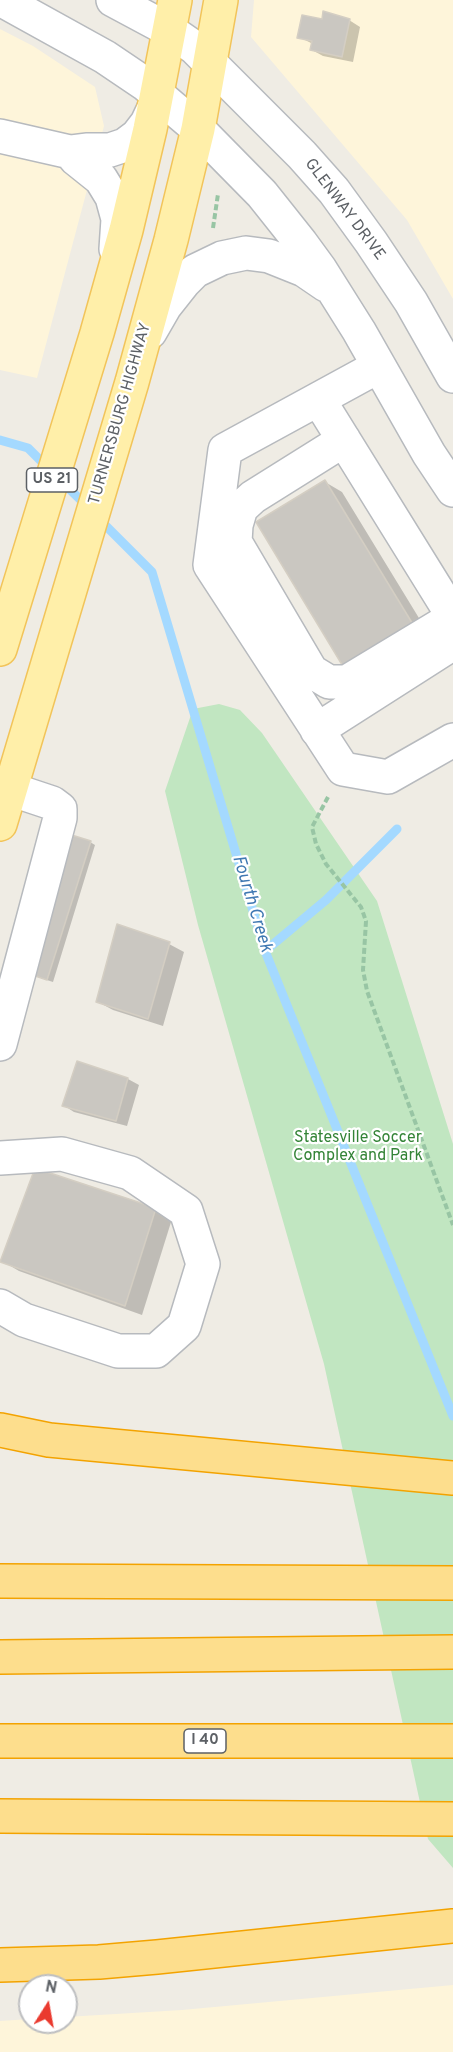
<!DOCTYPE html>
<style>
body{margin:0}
#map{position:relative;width:453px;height:2052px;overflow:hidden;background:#efece4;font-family:Overpass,sans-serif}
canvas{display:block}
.north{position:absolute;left:18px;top:1974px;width:60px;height:60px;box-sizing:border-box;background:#fff;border:2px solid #bebfc1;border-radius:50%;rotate:11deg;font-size:16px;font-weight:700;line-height:24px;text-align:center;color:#5c6065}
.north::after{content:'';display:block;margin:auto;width:21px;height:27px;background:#ea3a2f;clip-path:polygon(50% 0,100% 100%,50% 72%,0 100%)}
</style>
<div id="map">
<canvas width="453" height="2052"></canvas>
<div class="north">N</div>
</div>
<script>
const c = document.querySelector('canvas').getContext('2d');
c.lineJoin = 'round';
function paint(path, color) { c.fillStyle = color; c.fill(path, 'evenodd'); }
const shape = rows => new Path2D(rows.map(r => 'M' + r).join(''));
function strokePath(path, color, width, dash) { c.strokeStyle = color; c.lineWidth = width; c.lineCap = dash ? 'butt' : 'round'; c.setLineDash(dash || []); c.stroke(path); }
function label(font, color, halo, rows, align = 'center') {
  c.font = font + ' Overpass,sans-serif'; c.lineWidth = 4.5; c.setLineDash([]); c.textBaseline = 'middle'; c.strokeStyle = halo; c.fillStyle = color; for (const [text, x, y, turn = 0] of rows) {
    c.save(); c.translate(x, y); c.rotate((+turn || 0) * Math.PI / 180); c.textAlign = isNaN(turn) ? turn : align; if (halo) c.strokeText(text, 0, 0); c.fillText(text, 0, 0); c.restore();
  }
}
const commercial = shape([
 [254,0,453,0,453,299,407,220,251,37],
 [0,29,33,46,95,87,104,126,37,378,0,370],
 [453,1985,453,2052,0,2052,0,2021,30,2019,30,2022,66,2022,66,2017,182,2010]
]);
const green = shape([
 [219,704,240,710,262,733,377,901,453,1144,453,1868,428,1839,324,1364,198,925,165,791,193,709]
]);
const shadow = shape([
 [349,20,360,27,353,62,323,56,312,50,313,44,299,37],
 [325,482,342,492,433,641,365,682],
 [90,842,95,845,53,982,25,973],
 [169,944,184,952,163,1026,113,1010,98,1002],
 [78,1063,128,1079,139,1085,127,1126,74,1112,63,1105],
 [155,1209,172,1219,142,1315,19,1271,2,1261]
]);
const stream = shape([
 [0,440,28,448,48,468],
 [60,480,89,508],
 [98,518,152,572,265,951,453,1416],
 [265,951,326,900,397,829]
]);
const building = shape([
 [323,11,350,19,342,57,310,50,312,41,297,38,302,15,322,19,323,11],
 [325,480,417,631,347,673,256,522,325,480],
 [62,832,91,841,47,980,18,970,62,832],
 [117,924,170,942,148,1019,96,1002,117,924],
 [77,1061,128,1078,116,1121,62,1106,77,1061],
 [35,1168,156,1208,125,1306,0,1262,35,1168]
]);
const path = shape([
 [213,228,218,194],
 [328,797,312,827,316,844,326,864,361,907,366,921,363,970,367,991,453,1225]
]);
const minor = shape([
 [2,0,105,57,145,84,198,129,262,194,301,243,320,269,359,331,429,454,453,490],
 [113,0,169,30,195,48,302,155,334,191,371,242,411,302,453,376],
 [0,136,70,152,86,150,110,150,125,145,137,136,147,123,155,106],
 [70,152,76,159,101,179,112,197,118,219,116,249],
 [150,332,165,306,184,282,195,271,222,258,246,253,269,256,304,270,326,285],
 [379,366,225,450,210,565,343,769,388,777,453,740],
 [319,400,453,616],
 [344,440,253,497,241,508,236,525,235,542,311,671,329,682,347,682,453,618],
 [317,730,447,647],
 [0,1044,60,818,60,809,52,803,10,789],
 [0,1158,62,1154,130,1173,186,1211,203,1264,184,1326,156,1351,118,1351,24,1320,0,1306]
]);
const major = shape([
 [0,649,97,333,126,230,150,129,175,0],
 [0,824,132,382,171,240,198,129,221,0]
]);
const highway = shape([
 [0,1430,49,1440,453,1478],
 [0,1581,453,1583],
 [0,1657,453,1652],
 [0,1741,453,1741],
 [0,1816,453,1819],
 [0,1965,99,1962,157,1957,453,1926]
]);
const shields = [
 [52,480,51],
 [205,1741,42]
];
const shieldNames = [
 ["US 21",52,480],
 ["I 40",205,1741]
];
const streetNames = [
 ["GLENWAY DRIVE",344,210,53],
 ["TURNERSBURG HIGHWAY",121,414,-74]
];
const parkNames = [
 ["Statesville Soccer",358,1139],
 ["Complex and Park",358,1157]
];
const waterNames = [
 ["Fourth Creek",251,904,73]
];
paint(commercial, '#fef5da');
paint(green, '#c1e6c1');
paint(shadow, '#0003');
strokePath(stream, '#a4d9ff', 9);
paint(building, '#cac7c1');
strokePath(building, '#d4cec3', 1.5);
strokePath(minor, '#b7babe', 36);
strokePath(major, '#f2c45a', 36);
strokePath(highway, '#f3a300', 36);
strokePath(path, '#98c5a4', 4, [6, 3]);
strokePath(minor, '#fff', 33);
strokePath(major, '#ffefa9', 33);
strokePath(highway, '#fdde8d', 33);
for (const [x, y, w] of shields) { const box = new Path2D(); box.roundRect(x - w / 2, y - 12, w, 24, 4.5); c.fillStyle = '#fff'; c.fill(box); strokePath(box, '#5c6065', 1.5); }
label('bold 15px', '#5c6065', null, shieldNames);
label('16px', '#5c6065', '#fff', streetNames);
label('16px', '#348437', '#fff', parkNames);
label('italic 18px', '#4079b2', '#fff', waterNames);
</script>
